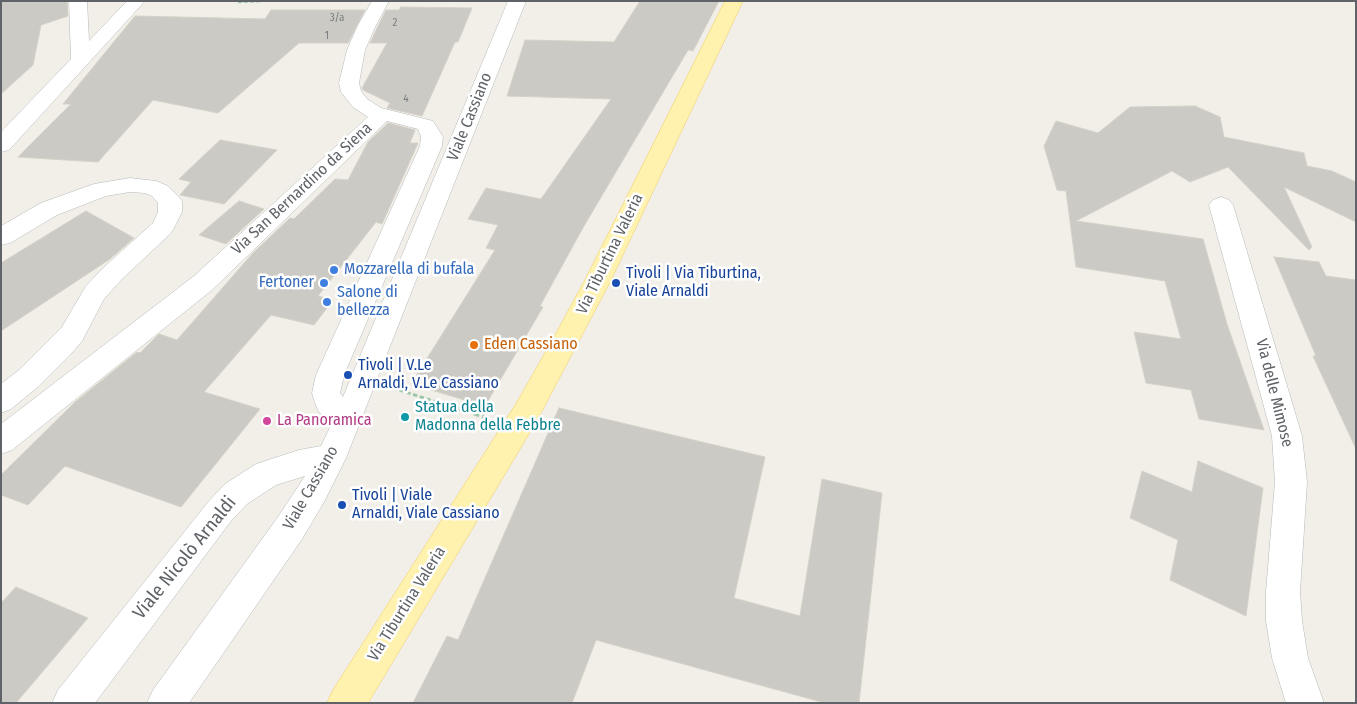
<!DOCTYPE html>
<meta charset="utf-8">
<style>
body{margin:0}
#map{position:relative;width:1357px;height:704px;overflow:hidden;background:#f1efe8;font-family:"Fira Sans Condensed",sans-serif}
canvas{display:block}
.frame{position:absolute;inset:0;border:2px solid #5f6368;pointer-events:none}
</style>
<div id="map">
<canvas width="1357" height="704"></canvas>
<div class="frame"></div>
</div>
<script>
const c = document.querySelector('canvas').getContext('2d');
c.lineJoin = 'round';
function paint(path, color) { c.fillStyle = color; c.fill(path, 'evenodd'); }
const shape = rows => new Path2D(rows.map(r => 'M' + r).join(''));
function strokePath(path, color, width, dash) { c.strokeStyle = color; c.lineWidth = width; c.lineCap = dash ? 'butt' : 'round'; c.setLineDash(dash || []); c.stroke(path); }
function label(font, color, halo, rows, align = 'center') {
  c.font = font + ' "Fira Sans Condensed",sans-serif'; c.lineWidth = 5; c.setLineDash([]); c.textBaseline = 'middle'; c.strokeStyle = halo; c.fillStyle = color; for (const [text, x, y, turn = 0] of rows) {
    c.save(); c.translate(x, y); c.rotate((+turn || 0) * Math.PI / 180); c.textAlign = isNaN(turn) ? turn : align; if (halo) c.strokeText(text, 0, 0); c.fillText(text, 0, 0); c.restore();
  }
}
const building = shape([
 [1,1,67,1,68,16,41,25,33,65,1,94,1,1],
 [640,1,719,1,693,51,688,50,584,226,540,306,543,307,485,406,411,384,495,250,486,248,498,225,468,219,486,188,541,199,611,99,507,96,525,40,614,42,640,1],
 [401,7,472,8,458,42,455,42,422,116,387,108,390,103,363,90,362,88,387,43,370,43,378,26,386,10,399,10,401,7],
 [271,10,365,10,348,43,299,43,218,113,153,100,98,162,18,157,71,104,63,104,135,16,265,19,271,10],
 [1195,106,1220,117,1224,137,1304,153,1307,166,1332,171,1356,182,1356,222,1284,187,1312,247,1309,250,1228,167,1190,182,1172,171,1076,221,1203,239,1227,324,1264,430,1199,419,1191,390,1146,383,1134,332,1181,339,1165,281,1076,267,1066,191,1057,190,1044,146,1056,121,1098,133,1130,107,1195,106],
 [388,123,415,130,410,143,418,143,382,224,376,222,318,296,333,300,314,325,271,315,204,392,260,409,181,507,65,466,28,505,1,495,1,475,75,402,137,352,140,353,159,334,177,340,253,253,290,218,294,219,335,179,348,180,368,142,388,123],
 [220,140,277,150,224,204,180,195,191,182,179,179,220,140],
 [239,201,264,209,226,244,199,235,239,201],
 [86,211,134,238,110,259,1,331,1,263,86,211],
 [1274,257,1319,262,1326,276,1356,280,1356,449,1313,356,1316,356,1274,257],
 [559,408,765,457,734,598,800,616,822,479,882,493,859,703,825,703,596,640,572,703,413,703,447,636,458,640,559,408],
 [1198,461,1263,488,1246,616,1170,580,1178,540,1130,518,1142,471,1192,492,1198,461],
 [16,587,88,618,16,703,1,703,1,603,16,587]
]);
const pathFar2 = shape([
 [238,2,260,1]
]);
const pathFar1 = shape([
 [393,388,452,407]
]);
const path = shape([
 [448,405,485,417]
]);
const minor = shape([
 [69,1,87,1,89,41,127,1,145,1,9,150,1,152,1,132,71,59,69,1],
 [372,1,389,1,376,25,365,50,359,83,361,91,367,99,381,108,433,121,443,137,442,146,344,375,340,393,343,397,508,1,526,1,346,458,324,502,302,539,189,703,147,703,153,690,278,517,305,476,276,485,247,504,231,521,95,703,52,703,58,690,209,501,225,484,256,464,299,450,321,446,332,423,319,412,315,403,312,393,316,375,420,146,421,137,418,129,387,121,212,290,12,450,1,454,1,424,194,276,368,117,353,107,341,92,339,83,347,50,358,25,372,1],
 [130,178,156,181,168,186,178,196,182,201,182,212,174,228,170,234,121,280,104,299,82,341,70,355,39,386,11,409,1,413,1,384,19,370,62,327,86,286,103,268,153,223,158,212,158,203,152,196,145,193,130,192,106,196,57,215,10,243,1,245,1,226,41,203,94,184,130,178],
 [1221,197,1229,200,1233,205,1302,436,1307,482,1300,592,1302,621,1308,658,1324,703,1286,703,1272,658,1266,621,1266,592,1275,482,1272,436,1209,205,1213,200,1221,197]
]);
const major = shape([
 [725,1,743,1,610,282,536,422,368,703,327,703,333,690,516,404,553,339,584,282,725,1]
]);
const markers = [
 [334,270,5,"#3f7fe0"],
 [324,283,5,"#3f7fe0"],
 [616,283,5,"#1a4fb4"],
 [327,302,5,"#3f7fe0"],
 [474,345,5,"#e8710a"],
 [348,375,5,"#1a4fb4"],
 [405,417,5,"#0f9aa8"],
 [267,421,5,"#d1479c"],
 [342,505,5,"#1a4fb4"]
];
const farNumbernames = [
 ["3/a",337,18],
 ["2",395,23],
 ["1",327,36],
 ["4",406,99]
];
const streetNames = [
 ["Viale Cassiano",470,117,-68],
 ["Via San Bernardino da Siena",302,189,-43],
 ["Via Tiburtina Valeria",610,254,-64],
 ["Via delle Mimose",1274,393,76],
 ["Viale Cassiano",311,488,-60],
 ["Via Tiburtina Valeria",407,604,-58]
];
const shopNames = [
 ["Mozzarella di bufala",344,270],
 ["Fertoner",314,283,"right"],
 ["Salone di",337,293],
 ["bellezza",337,311]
];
const transitNames = [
 ["Tivoli | Via Tiburtina,",626,274],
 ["Viale Arnaldi",626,292],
 ["Tivoli | V.Le",358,366],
 ["Arnaldi, V.Le Cassiano",358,384],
 ["Tivoli | Viale",352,496],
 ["Arnaldi, Viale Cassiano",352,514]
];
const foodNames = [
 ["Eden Cassiano",484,345]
];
const cultureNames = [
 ["Statua della",415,408],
 ["Madonna della Febbre",415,426]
];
const hotelNames = [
 ["La Panoramica",277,421]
];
const nearStreetnames = [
 ["Viale Nicolò Arnaldi",185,558,-51]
];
paint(building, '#cccac5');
strokePath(building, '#d6d1c6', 1);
strokePath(minor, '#b5b8bc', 1);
strokePath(major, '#f2c960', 1);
strokePath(pathFar2, '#9cc7a9', 2.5, [4, 2]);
strokePath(pathFar1, '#9cc7a9', 3, [4.5, 2.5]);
strokePath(path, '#9cc7a9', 4, [6, 3]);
paint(minor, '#fff');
paint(major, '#fff2af');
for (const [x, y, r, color] of markers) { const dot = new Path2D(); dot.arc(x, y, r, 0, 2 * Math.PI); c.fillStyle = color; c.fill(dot); strokePath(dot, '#fff', 2); }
label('11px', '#7a7d7f', null, farNumbernames);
label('16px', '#5f6368', '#fff', streetNames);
label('16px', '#366cbe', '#fff', shopNames, 'left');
label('16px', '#164399', '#fff', transitNames, 'left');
label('16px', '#c56008', '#fff', foodNames, 'left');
label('16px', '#0d838f', '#fff', cultureNames, 'left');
label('16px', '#b23c85', '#fff', hotelNames, 'left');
label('19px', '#5f6368', '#fff', nearStreetnames);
</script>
